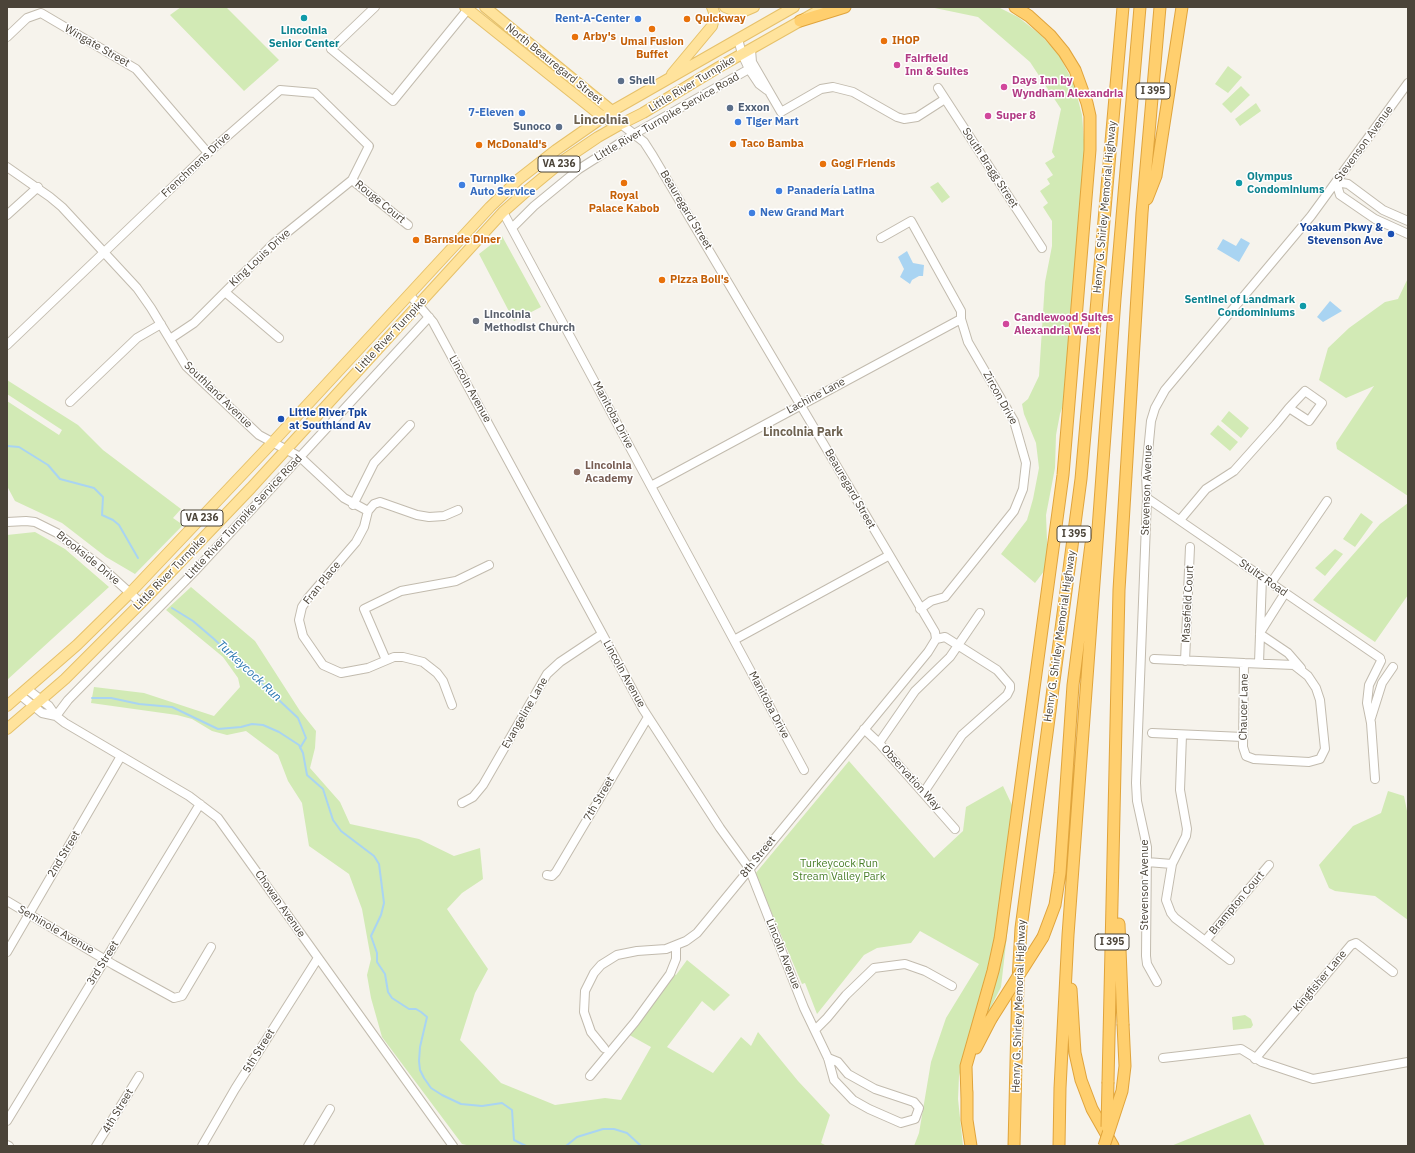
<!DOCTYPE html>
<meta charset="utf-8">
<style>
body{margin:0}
#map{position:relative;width:1415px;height:1153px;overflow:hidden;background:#f6f3ec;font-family:"IBM Plex Sans",sans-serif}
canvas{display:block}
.frame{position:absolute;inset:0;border:8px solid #4b4439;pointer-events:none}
</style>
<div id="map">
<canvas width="1415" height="1153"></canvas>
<div class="frame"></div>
</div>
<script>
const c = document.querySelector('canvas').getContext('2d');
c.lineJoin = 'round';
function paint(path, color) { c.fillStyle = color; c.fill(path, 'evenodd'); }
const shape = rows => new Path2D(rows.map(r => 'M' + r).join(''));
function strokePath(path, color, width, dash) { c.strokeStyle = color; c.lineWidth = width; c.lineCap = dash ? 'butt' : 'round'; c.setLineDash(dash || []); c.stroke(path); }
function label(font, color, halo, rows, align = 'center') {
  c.font = font + ' "IBM Plex Sans",sans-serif'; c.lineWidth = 3; c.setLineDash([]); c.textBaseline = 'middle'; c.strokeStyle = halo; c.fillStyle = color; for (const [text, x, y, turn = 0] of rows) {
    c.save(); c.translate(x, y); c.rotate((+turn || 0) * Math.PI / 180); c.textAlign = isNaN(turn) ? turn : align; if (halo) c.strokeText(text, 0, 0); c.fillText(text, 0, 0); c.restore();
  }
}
const green = shape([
 [181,7,226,7,279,60,244,91,170,15],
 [930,7,998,7,1018,17,1041,35,1059,55,1074,84,1082,115,1085,152,1072,378,1060,414,1056,435,1055,468,1046,515,1048,566,1035,583,1001,554,1027,520,1033,499,1039,468,1036,443,1024,414,1022,404,1028,399,1039,376,1045,282,1052,246,1052,221,1043,207,1048,203,1040,191,1050,184,1047,179,1053,175,1045,163,1055,157,1052,152,1061,109,1030,62,978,17],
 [1228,66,1242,77,1228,93,1215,84],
 [1241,86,1250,95,1231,113,1222,104],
 [1256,103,1261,111,1240,126,1235,119],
 [938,182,950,197,942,203,930,187],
 [502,236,541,307,514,321,479,254],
 [1408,278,1408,496,1337,449,1336,443,1374,386,1346,398,1319,380,1328,348,1349,328,1385,302,1398,299],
 [7,380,78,425,103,450,181,509,173,518,183,525,135,574,106,557,62,523,15,501,7,486,7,401,59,435,62,430,7,394],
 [1229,411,1249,428,1241,438,1221,421],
 [1218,425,1238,442,1230,451,1210,434],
 [1408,503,1408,595,1375,642,1313,600,1380,524],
 [1361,513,1373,522,1355,547,1343,539],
 [35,532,65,549,109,587,7,680,7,535],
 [1335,549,1343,554,1325,576,1315,568],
 [191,587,255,641,300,711,316,731,315,748,310,768,340,802,350,824,419,839,454,856,480,848,483,879,462,893,447,909,488,969,475,993,460,1040,501,1083,555,1105,605,1098,621,1100,651,1047,624,1032,672,972,676,975,687,960,730,995,714,1011,702,1001,667,1047,713,1073,741,1037,751,1046,758,1032,798,1081,830,1115,821,1143,827,1146,471,1146,462,1144,382,1037,371,998,367,975,371,959,362,909,349,874,309,846,302,803,288,781,278,755,246,731,227,735,212,731,192,719,177,715,91,703,94,687,144,693,214,716,240,687,238,678,223,657,166,610],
 [849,761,934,858,963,831,966,807,1003,786,1020,822,1001,987,987,1015,972,1035,959,1076,958,1099,963,1146,914,1146,919,1133,931,1062,946,1018,979,964,920,931,911,943,877,948,864,955,817,1014,805,983,802,984,755,874],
 [1388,791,1404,796,1408,816,1408,920,1375,896,1335,891,1329,888,1319,865,1353,826,1381,813],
 [1245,1015,1251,1019,1253,1025,1251,1028,1233,1030,1232,1017],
 [1250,1114,1265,1146,1171,1146]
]);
const water = shape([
 [1241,238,1250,243,1239,262,1217,249,1223,239,1236,246],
 [907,251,913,263,924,265,923,276,919,276,912,280,910,284,900,277,904,269,898,257],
 [1330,301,1342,311,1323,322,1317,317]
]);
const stream = shape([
 [7,446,19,447,48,465,60,479,94,488,103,497,102,515,113,520,119,525,138,558],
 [172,608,193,621,214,639,298,718,306,738,300,748],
 [92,698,111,698,139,704,172,707,218,729,241,727,252,724,263,725,279,732,299,745,303,753,307,775,323,789,333,820,341,831,374,856,379,864,384,903,381,915,371,936,377,953,377,962,385,974,388,992,392,998,409,1009,416,1009,421,1012,427,1017,420,1047,419,1061,420,1070,424,1078,431,1088,442,1095,461,1104,482,1106,502,1103,512,1110,514,1140,526,1146],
 [566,1146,577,1137,603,1129,614,1129,627,1133,641,1146]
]);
const minor = shape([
 [375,7,331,49,393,101,468,9],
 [7,37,27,18,41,13,136,69,208,153],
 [738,39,742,54,749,69,759,84,767,90],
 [751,50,752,62,781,112,821,89,833,87,853,92,897,117,904,119,917,117,945,99],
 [938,88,1042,248],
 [621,124,644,142,653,156,935,632,936,639],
 [7,167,50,197,62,207,137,288,151,308,186,366,259,435,300,457,344,498,368,511,374,504,380,502,417,515,429,517,444,516,458,510],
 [352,180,408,225],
 [1336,182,1340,195,1375,219,1408,234],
 [1336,182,1348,184,1383,210,1408,221],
 [503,212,804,770],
 [7,215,38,187],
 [512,228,534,206,579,169,634,134,749,69],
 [881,238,911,221,961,311,961,319,968,342,1014,421,1026,463,1023,489,1014,511,945,597,931,601,920,609],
 [225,292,279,338],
 [409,294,433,322,643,709,720,828,749,868,804,1008,828,1058,834,1080,853,1100,869,1109,901,1123,915,1119,919,1108,914,1102,875,1089,848,1074,838,1062,828,1058],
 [7,345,208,153,280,90,315,93,369,146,352,180,274,243,194,323,170,339],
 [70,402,137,338,161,324],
 [651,486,961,319],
 [1147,498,1380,658],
 [353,505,374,463,410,425],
 [368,511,364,527,356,542,308,598,302,607,299,620,303,636,323,665,341,673,368,668,394,657,403,657,423,662,437,673,443,681,452,705],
 [1180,520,1206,489,1234,471,1276,424,1289,408,1305,391,1322,403,1309,421,1289,408],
 [7,522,26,521,35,522,57,533,98,564,141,603],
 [1271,583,1327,501],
 [1261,631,1285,593],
 [1260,634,1288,653,1301,668],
 [734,640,888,556],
 [1154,659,1244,663],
 [386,660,364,609,401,591,456,581,489,565],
 [1185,661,1190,547],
 [1244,663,1294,665,1308,676,1316,688,1320,700,1325,749,1320,759,1309,762,1254,759,1246,756,1243,747,1244,663],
 [1259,663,1262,577],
 [27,689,49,706,56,716,65,723,189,796,218,818,453,1146],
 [20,695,42,713,56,716],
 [56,716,68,700,194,572,429,317],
 [1371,718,1382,683,1393,667],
 [864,729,879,743,955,829],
 [1152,733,1243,737],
 [1182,735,1180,790,1187,829,1186,836,1172,864,1166,900,1171,913,1175,918,1230,960],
 [879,743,915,691,950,657,980,613],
 [1375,779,1371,723,1367,703,1369,685,1381,661],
 [924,792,962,735,1007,695,1010,689,1010,685,997,670,945,637,936,639],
 [462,803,473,797,483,785,547,674,560,662,602,634],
 [1147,862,1172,864],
 [547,875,552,876,556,872,648,717],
 [7,901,114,965,174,998,182,996,211,947],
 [1205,941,1269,865],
 [7,952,121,756],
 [1157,982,1147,964,1146,956,1147,847,1137,801,1136,783,1147,498,1146,473,1151,421,1155,408,1165,390,1311,216,1408,83],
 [816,1029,827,1018,846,995,874,968,905,964,925,971,952,986],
 [604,1048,591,1032,584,1012,585,991,594,973,601,965,617,955,637,951,666,949,686,941,697,933,928,652,936,639],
 [1163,1058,1241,1049,1262,1062,1313,1079,1408,1062],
 [1255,1059,1351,945,1356,943,1360,946,1393,972],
 [590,1076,635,1022,670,974,676,959,676,947],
 [7,1121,200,804],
 [7,1145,9,1146],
 [96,1146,139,1076],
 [202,1146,235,1089,318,958],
 [308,1146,330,1109]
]);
const major = shape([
 [465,7,604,118,609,120],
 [485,7,612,111,616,117],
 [725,7,740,13,754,7],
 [672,74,712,26,715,15,712,7],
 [7,706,77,645,130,593,272,443,490,207,519,179,556,150,612,111,794,7],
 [7,729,65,679,141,603,251,488,503,212,529,189,564,160,598,137,621,124,643,113,719,67,825,7]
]);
const highway = shape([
 [800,21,845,7],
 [1147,199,1156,176,1182,7],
 [1119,924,1123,1024],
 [1043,937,1055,905,1060,873,1073,685,1091,544],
 [1071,989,1075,1053,1081,1080,1092,1109,1113,1146],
 [976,1048,991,1019],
 [1108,1082,1119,590,1142,213,1160,7],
 [967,1092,967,1120,971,1146],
 [967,1099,966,1066,993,971,1000,939,1063,475,1090,150,1090,116,1087,103,1075,70,1064,52,1050,35,1029,16,1015,7],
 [1014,1146,1018,980,1021,928,1081,479,1123,7],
 [1059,1146,1060,1088,1068,935,1115,299,1140,7]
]);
const highwayBridge = shape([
 [991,1019,1043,937],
 [1107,1127,1108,1082],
 [1104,1146,1122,1091,1125,1066,1123,1024]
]);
const markers = [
 [304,18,4,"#0f9aa8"],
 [638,19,4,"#3f7fe0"],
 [687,19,4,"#e8710a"],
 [652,29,4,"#e8710a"],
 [575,37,4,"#e8710a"],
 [884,41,4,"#e8710a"],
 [897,65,4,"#d1479c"],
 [621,81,4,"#5c6f8a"],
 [1004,87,4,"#d1479c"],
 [730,108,4,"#5c6f8a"],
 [522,113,4,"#3f7fe0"],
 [988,116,4,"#d1479c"],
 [738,122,4,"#3f7fe0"],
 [559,127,4,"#5c6f8a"],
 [733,144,4,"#e8710a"],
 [479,145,4,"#e8710a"],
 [823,164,4,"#e8710a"],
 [624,183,4,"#e8710a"],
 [1239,183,4,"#0f9aa8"],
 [462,185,4,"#3f7fe0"],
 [779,191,4,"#3f7fe0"],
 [752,213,4,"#3f7fe0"],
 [1391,234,4,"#1a4fb4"],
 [416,240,4,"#e8710a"],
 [662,280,4,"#e8710a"],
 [1303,306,4,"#0f9aa8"],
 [476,321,4,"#6b7280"],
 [1006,324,4,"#d1479c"],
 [281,419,4,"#1a4fb4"],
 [577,472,4,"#8d6e63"]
];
const shields = [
 [1153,91,34],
 [559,164,42],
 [202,518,42],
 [1074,534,34],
 [1112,942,34]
];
const shieldNames = [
 ["I 395",1153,91],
 ["VA 236",559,164],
 ["VA 236",202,518],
 ["I 395",1074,534],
 ["I 395",1112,942]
];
const shopNames = [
 ["Rent-A-Center",630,19,"right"],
 ["7-Eleven",514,113,"right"],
 ["Tiger Mart",746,122],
 ["Turnpike",470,179],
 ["Auto Service",470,192],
 ["Panadería Latina",787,191],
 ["New Grand Mart",760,213]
];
const foodNames = [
 ["Quickway",695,19],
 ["Arby's",583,37],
 ["IHOP",892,41],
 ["Umai Fusion",652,42,"center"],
 ["Buffet",652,55,"center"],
 ["Taco Bamba",741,144],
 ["McDonald's",487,145],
 ["Gogi Friends",831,164],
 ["Royal",624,196,"center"],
 ["Palace Kabob",624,209,"center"],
 ["Barnside Diner",424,240],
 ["Pizza Boli's",670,280]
];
const cultureNames = [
 ["Lincolnia",304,31],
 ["Senior Center",304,44],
 ["Olympus",1247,177,"left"],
 ["Condominiums",1247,190,"left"],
 ["Sentinel of Landmark",1295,300,"right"],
 ["Condominiums",1295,313,"right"]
];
const streetNames = [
 ["Wingate Street",97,46,30],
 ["North Beauregard Street",554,64,39],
 ["Little River Turnpike",692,84,-31],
 ["Little River Turnpike Service Road",667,117,-30],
 ["Stevenson Avenue",1364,144,-54],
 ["Frenchmens Drive",196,165,-43],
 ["South Bragg Street",990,168,57],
 ["Rouge Court",380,202,39],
 ["Henry G. Shirley Memorial Highway",1105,207,-85],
 ["Beauregard Street",686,210,59],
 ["King Louis Drive",260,258,-43],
 ["Little River Turnpike",391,335,-47],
 ["Lincoln Avenue",470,389,61],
 ["Southland Avenue",218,395,44],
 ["Lachine Lane",816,396,-28],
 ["Zircon Drive",1000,398,61],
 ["Manitoba Drive",613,415,62],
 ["Beauregard Street",850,489,60],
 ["Stevenson Avenue",1147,490,-88],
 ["Little River Turnpike Service Road",244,517,-47],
 ["Brookside Drive",88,558,39],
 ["Little River Turnpike",170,573,-46],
 ["Stultz Road",1263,578,35],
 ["Fran Place",322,583,-51],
 ["Masefield Court",1188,604,-87],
 ["Henry G. Shirley Memorial Highway",1060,636,-82],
 ["Lincoln Avenue",624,674,61],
 ["Manitoba Drive",769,705,62],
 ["Chaucer Lane",1244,707,-89],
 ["Evangeline Lane",525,713,-60],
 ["Observation Way",911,778,48],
 ["7th Street",599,799,-60],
 ["2nd Street",64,854,-59],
 ["8th Street",758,857,-51],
 ["Stevenson Avenue",1145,885,-90],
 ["Brampton Court",1237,903,-50],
 ["Chowan Avenue",280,904,55],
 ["Seminole Avenue",56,930,30],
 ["Lincoln Avenue",783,954,68],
 ["3rd Street",103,963,-58],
 ["Kingfisher Lane",1320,981,-50],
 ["Henry G. Shirley Memorial Highway",1019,1006,-88],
 ["5th Street",259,1051,-58],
 ["4th Street",118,1111,-59]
];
const hotelNames = [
 ["Fairfield",905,59],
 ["Inn & Suites",905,72],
 ["Days Inn by",1012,81],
 ["Wyndham Alexandria",1012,94],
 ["Super 8",996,116],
 ["Candlewood Suites",1014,318],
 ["Alexandria West",1014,331]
];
const serviceNames = [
 ["Shell",629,81],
 ["Exxon",738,108],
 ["Sunoco",551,127,"right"]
];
const transitNames = [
 ["Yoakum Pkwy &",1383,228],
 ["Stevenson Ave",1383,241],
 ["Little River Tpk",289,413,"left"],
 ["at Southland Av",289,426,"left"]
];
const worshipNames = [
 ["Lincolnia",484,315],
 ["Methodist Church",484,328]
];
const educationNames = [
 ["Lincolnia",585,466],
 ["Academy",585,479]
];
const parkNames = [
 ["Turkeycock Run",839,864],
 ["Stream Valley Park",839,877]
];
const neighbourhoodNames = [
 ["Lincolnia Park",803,433]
];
const waterNames = [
 ["Turkeycock Run",249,671,43]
];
const quarterNames = [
 ["Lincolnia",601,120]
];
paint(green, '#d2eab5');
paint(water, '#a9d4f2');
strokePath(stream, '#a9d4f2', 2);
strokePath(minor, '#c2bbae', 10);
strokePath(major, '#e6c16a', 12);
strokePath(highway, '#e0a43c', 13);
strokePath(minor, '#fff', 8);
strokePath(major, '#ffe39c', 10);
strokePath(highway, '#ffcf6e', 11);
strokePath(highwayBridge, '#e0a43c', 13, []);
strokePath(highwayBridge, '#ffcf6e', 11);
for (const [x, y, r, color] of markers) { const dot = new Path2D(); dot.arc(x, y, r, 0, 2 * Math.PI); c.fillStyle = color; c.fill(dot); strokePath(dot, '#fff', 1.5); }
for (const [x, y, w] of shields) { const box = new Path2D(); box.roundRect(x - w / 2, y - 8, w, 16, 3); c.fillStyle = '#fff'; c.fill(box); strokePath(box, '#4b4439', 1); }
label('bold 10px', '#4b4439', null, shieldNames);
label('bold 11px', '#366cbe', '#fff', shopNames, 'left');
label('bold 11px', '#c56008', '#fff', foodNames, 'left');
label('bold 11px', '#0d838f', '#fff', cultureNames);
label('11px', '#4b4439', '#fff', streetNames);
label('bold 11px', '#b23c85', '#fff', hotelNames, 'left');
label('bold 11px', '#4e5e75', '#fff', serviceNames, 'left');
label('bold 11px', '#164399', '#fff', transitNames, 'right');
label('bold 11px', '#5b616d', '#fff', worshipNames, 'left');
label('bold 11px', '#785e54', '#fff', educationNames, 'left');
label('11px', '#4a7f2a', '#fff', parkNames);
label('bold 12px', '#6e6250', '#fff', neighbourhoodNames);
label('italic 12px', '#2e7ab2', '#fff', waterNames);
label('bold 13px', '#6e6250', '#fff', quarterNames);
</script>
